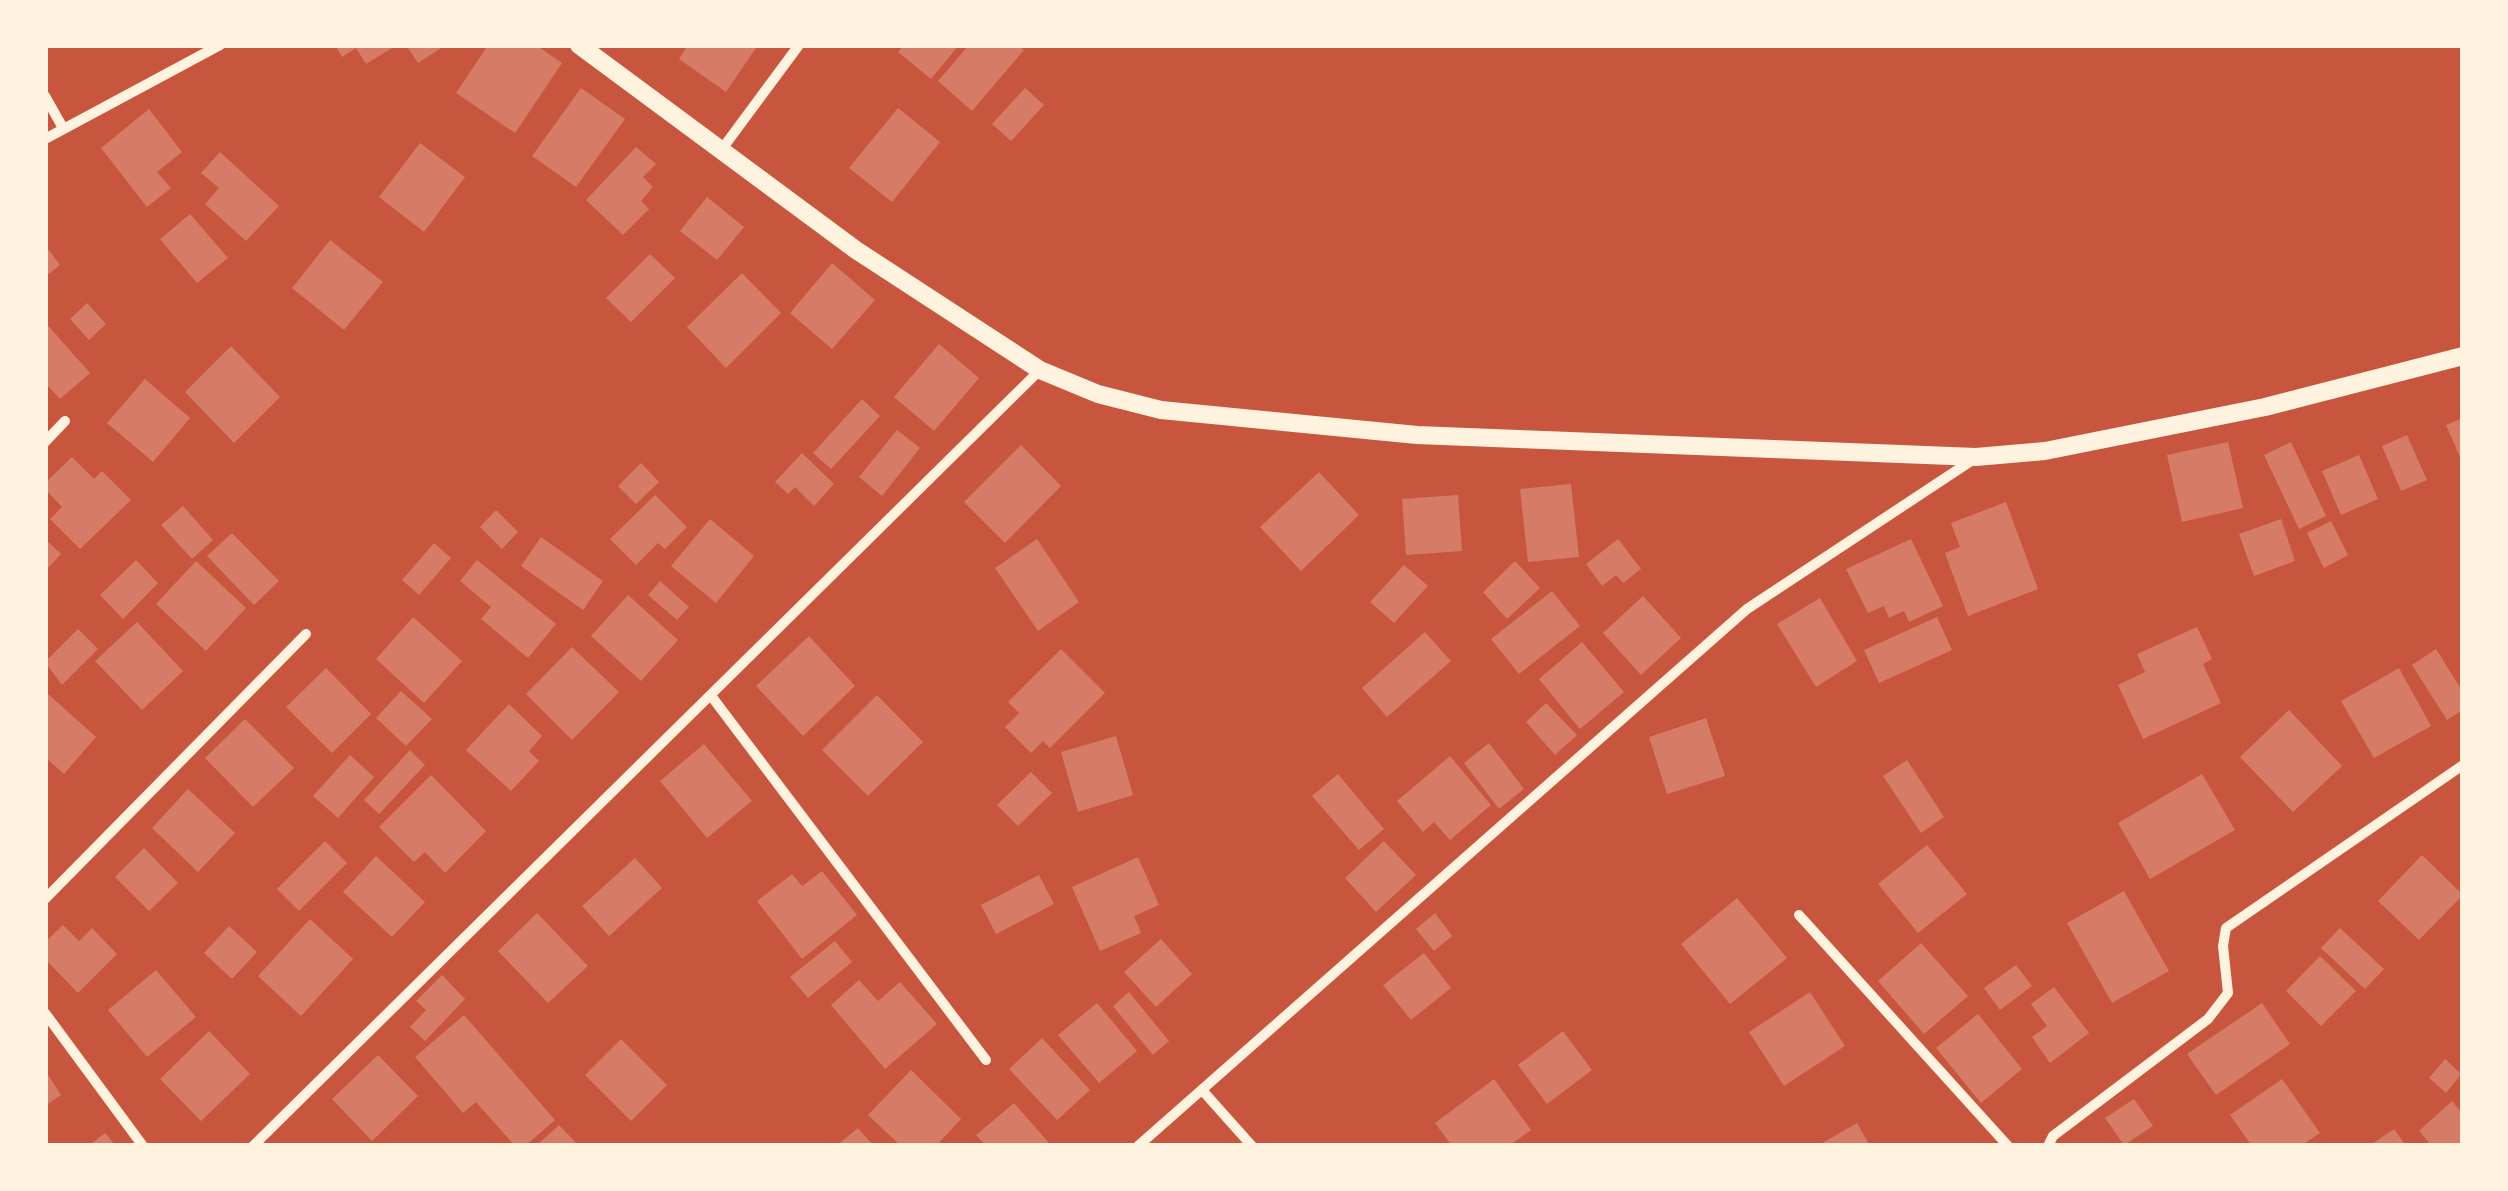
<!DOCTYPE html>
<style>
body{margin:0}
#map{position:relative;width:2508px;height:1191px;overflow:hidden;background:#c8553d;font-family:Cabin,sans-serif}
canvas{display:block}
.frame{position:absolute;inset:0;border:48px solid #fff3e0;pointer-events:none}
</style>
<div id="map">
<canvas width="2508" height="1191"></canvas>
<div class="frame"></div>
</div>
<script>
const c = document.querySelector('canvas').getContext('2d');
c.lineJoin = 'round';
function paint(path, color) { c.fillStyle = color; c.fill(path, 'evenodd'); }
const shape = rows => new Path2D(rows.map(r => 'M' + r).join(''));
function strokePath(path, color, width, dash) { c.strokeStyle = color; c.lineWidth = width; c.lineCap = dash ? 'butt' : 'round'; c.setLineDash(dash || []); c.stroke(path); }
const building = shape([
 [335,45,397,45,366,64,356,48,342,57],
 [406,45,446,45,418,63],
 [488,45,536,45,562,63,515,133,456,93],
 [688,45,758,45,726,92,679,59],
 [904,45,959,45,931,79,898,52],
 [969,45,1018,45,1024,50,972,111,938,81],
 [581,88,625,119,576,187,532,156],
 [1025,88,1044,105,1011,141,992,124],
 [898,108,940,142,892,202,849,168],
 [149,109,182,152,157,172,171,188,147,207,101,148],
 [420,143,465,177,424,232,379,197],
 [636,147,656,164,643,177,653,187,641,201,649,209,623,235,586,200],
 [220,152,279,206,246,241,205,204,219,188,201,173],
 [707,197,744,227,717,260,680,231],
 [190,214,228,258,197,283,160,239],
 [330,240,383,282,344,330,292,288],
 [45,245,60,265,45,277],
 [650,254,675,278,631,322,606,298],
 [832,263,875,300,832,349,790,313],
 [742,273,781,313,726,368,687,327],
 [87,303,106,324,89,340,70,319],
 [45,322,90,373,60,399,45,383],
 [939,344,979,378,934,431,894,397],
 [231,346,280,397,234,443,185,392],
 [145,379,190,418,153,462,107,423],
 [862,399,880,416,831,469,813,453],
 [2463,418,2463,464,2446,425],
 [897,430,920,448,882,496,859,477],
 [2407,435,2427,480,2401,491,2382,446],
 [2228,442,2243,508,2182,522,2167,455],
 [2291,442,2326,516,2299,529,2264,455],
 [1021,445,1061,486,1005,543,964,502],
 [802,453,834,484,814,506,795,487,788,494,775,482],
 [2359,455,2378,499,2341,515,2322,471],
 [72,457,94,479,102,471,131,500,80,549,50,519,62,507,45,489,45,483],
 [641,463,659,482,636,504,618,486],
 [1319,472,1359,515,1301,571,1260,527],
 [1571,484,1579,557,1528,562,1520,489],
 [655,495,687,527,665,549,658,543,636,565,610,539],
 [1458,495,1462,551,1406,555,1402,499],
 [2006,502,2038,589,1968,616,1945,553,1960,547,1951,523],
 [183,506,213,540,192,559,161,525],
 [496,510,518,532,502,549,480,527],
 [710,519,754,556,716,603,671,566],
 [2281,519,2295,561,2254,576,2239,534],
 [2331,521,2348,555,2324,568,2307,533],
 [232,533,279,581,254,605,207,556],
 [541,537,603,581,583,610,521,566],
 [45,539,61,554,45,571],
 [1037,539,1079,602,1038,631,995,568],
 [1618,539,1641,569,1623,583,1616,575,1602,586,1586,564],
 [1911,539,1943,606,1909,622,1904,611,1889,618,1884,606,1868,613,1846,569],
 [434,543,451,558,419,595,402,580],
 [136,560,158,583,123,619,100,595],
 [477,560,556,624,528,658,481,619,491,607,460,581],
 [196,561,246,608,206,651,156,604],
 [1515,561,1540,588,1507,619,1483,592],
 [1404,565,1428,586,1394,623,1370,602],
 [660,581,689,607,677,620,648,595],
 [1552,591,1580,626,1519,674,1491,639],
 [628,595,678,640,641,681,591,636],
 [1643,596,1681,638,1641,675,1603,633],
 [1820,598,1857,661,1816,687,1777,624],
 [413,617,462,661,424,703,376,659],
 [1937,617,1952,650,1879,683,1864,650],
 [137,622,183,671,142,710,95,661],
 [2197,627,2212,659,2203,664,2221,703,2143,739,2118,685,2145,672,2137,654],
 [78,629,98,649,62,685,45,662],
 [1425,632,1451,661,1387,717,1362,688],
 [809,636,855,686,803,736,756,686],
 [1582,642,1624,692,1580,729,1539,679],
 [572,647,619,692,572,740,526,694],
 [1061,649,1105,693,1050,748,1043,741,1031,753,1005,727,1019,713,1008,702],
 [2436,649,2463,692,2463,710,2447,720,2412,665],
 [326,668,371,714,332,753,286,707],
 [2399,668,2431,726,2374,758,2341,701],
 [401,691,432,719,406,746,376,718],
 [47,693,96,737,64,774,45,757],
 [877,695,923,742,868,796,822,750],
 [1546,703,1577,735,1555,755,1526,722],
 [509,704,542,736,529,751,539,761,511,791,466,750],
 [2289,710,2342,766,2293,812,2240,757],
 [1706,718,1725,776,1667,794,1649,737],
 [245,719,294,768,253,807,205,758],
 [1116,736,1133,795,1078,812,1061,752],
 [1489,743,1524,789,1499,809,1464,763],
 [704,744,752,801,707,838,660,781],
 [410,750,425,765,379,814,364,800],
 [350,755,374,777,338,818,313,796],
 [1450,756,1491,805,1450,840,1434,822,1423,832,1397,801],
 [1907,760,1944,817,1921,833,1883,776],
 [1031,772,1052,793,1018,826,997,805],
 [1338,774,1384,829,1359,850,1312,796],
 [2202,774,2235,830,2150,879,2118,823],
 [431,775,486,831,445,873,425,852,414,862,379,827],
 [188,789,235,833,198,872,152,828],
 [325,841,347,863,299,911,277,889],
 [1384,841,1416,875,1376,912,1345,878],
 [1927,845,1967,894,1918,933,1878,884],
 [144,848,178,883,149,911,115,877],
 [2422,855,2463,895,2419,940,2378,901],
 [376,856,425,902,392,937,343,892],
 [1138,857,1159,905,1134,916,1141,933,1100,951,1072,887],
 [635,858,662,888,609,936,582,906],
 [822,871,857,915,802,959,757,901,792,874,802,886],
 [1039,875,1054,904,996,934,981,905],
 [2124,891,2169,971,2112,1003,2067,923],
 [1737,898,1787,958,1730,1004,1681,944],
 [537,913,588,966,548,1003,498,951],
 [1435,913,1452,936,1434,951,1416,929],
 [310,919,353,959,301,1016,258,976],
 [63,925,79,941,92,928,117,954,78,993,45,959,45,942],
 [229,926,257,952,232,979,204,953],
 [2340,928,2384,969,2365,989,2321,948],
 [1161,939,1192,974,1156,1007,1124,972],
 [835,941,852,962,808,998,790,977],
 [1921,943,1968,996,1924,1034,1878,981],
 [1424,953,1451,988,1411,1020,1383,985],
 [2320,956,2356,991,2321,1026,2286,991],
 [2016,965,2032,986,2000,1010,1984,988],
 [156,970,196,1017,147,1057,108,1010],
 [442,975,465,999,425,1041,410,1027,426,1010,416,1001],
 [859,980,878,1001,900,982,937,1024,885,1069,831,1005],
 [2054,987,2089,1033,2050,1063,2032,1037,2047,1026,2031,1004],
 [1129,992,1169,1041,1153,1055,1113,1006],
 [1810,992,1845,1046,1784,1086,1749,1032],
 [1097,1003,1137,1051,1099,1083,1058,1035],
 [2262,1003,2290,1044,2216,1095,2187,1054],
 [1978,1014,2022,1069,1981,1103,1936,1048],
 [464,1015,555,1120,525,1146,515,1146,476,1102,463,1113,415,1057],
 [209,1031,250,1074,201,1121,160,1079],
 [1563,1031,1592,1070,1547,1104,1518,1065],
 [1042,1038,1090,1090,1057,1120,1009,1069],
 [621,1039,667,1085,631,1121,585,1075],
 [378,1055,418,1096,372,1141,332,1099],
 [2445,1059,2461,1074,2446,1093,2429,1078],
 [45,1070,61,1095,45,1106],
 [911,1070,961,1119,936,1146,901,1146,868,1115],
 [1494,1079,1531,1130,1509,1146,1452,1146,1435,1123],
 [2282,1079,2320,1133,2301,1146,2252,1146,2230,1115],
 [2134,1099,2153,1126,2124,1145,2105,1118],
 [2452,1101,2463,1114,2463,1143,2432,1146,2419,1131],
 [1014,1103,1049,1143,1045,1146,986,1146,976,1135],
 [1857,1123,1870,1146,1817,1146],
 [559,1125,579,1146,536,1146],
 [858,1128,874,1146,836,1146],
 [2394,1129,2406,1146,2369,1146],
 [105,1133,116,1146,88,1146]
]);
const minor = shape([
 [45,96,63,128],
 [45,139,220,45],
 [722,149,799,45],
 [45,442,65,421],
 [712,697,986,1060],
 [45,899,306,634],
 [1799,915,2008,1146],
 [45,1013,143,1146],
 [1202,1090,1252,1146],
 [253,1146,1040,370],
 [1138,1146,1747,609,1974,459],
 [2048,1146,2053,1136,2208,1019,2228,993,2223,946,2226,928,2463,765]
]);
const tertiary = shape([
 [579,45,856,250,1040,370,1098,394,1161,410,1417,435,1976,457,2045,451,2265,407,2463,356]
]);
paint(building, '#d67c66');
strokePath(minor, '#fff3e0', 10);
strokePath(tertiary, '#fff3e0', 18);
</script>
